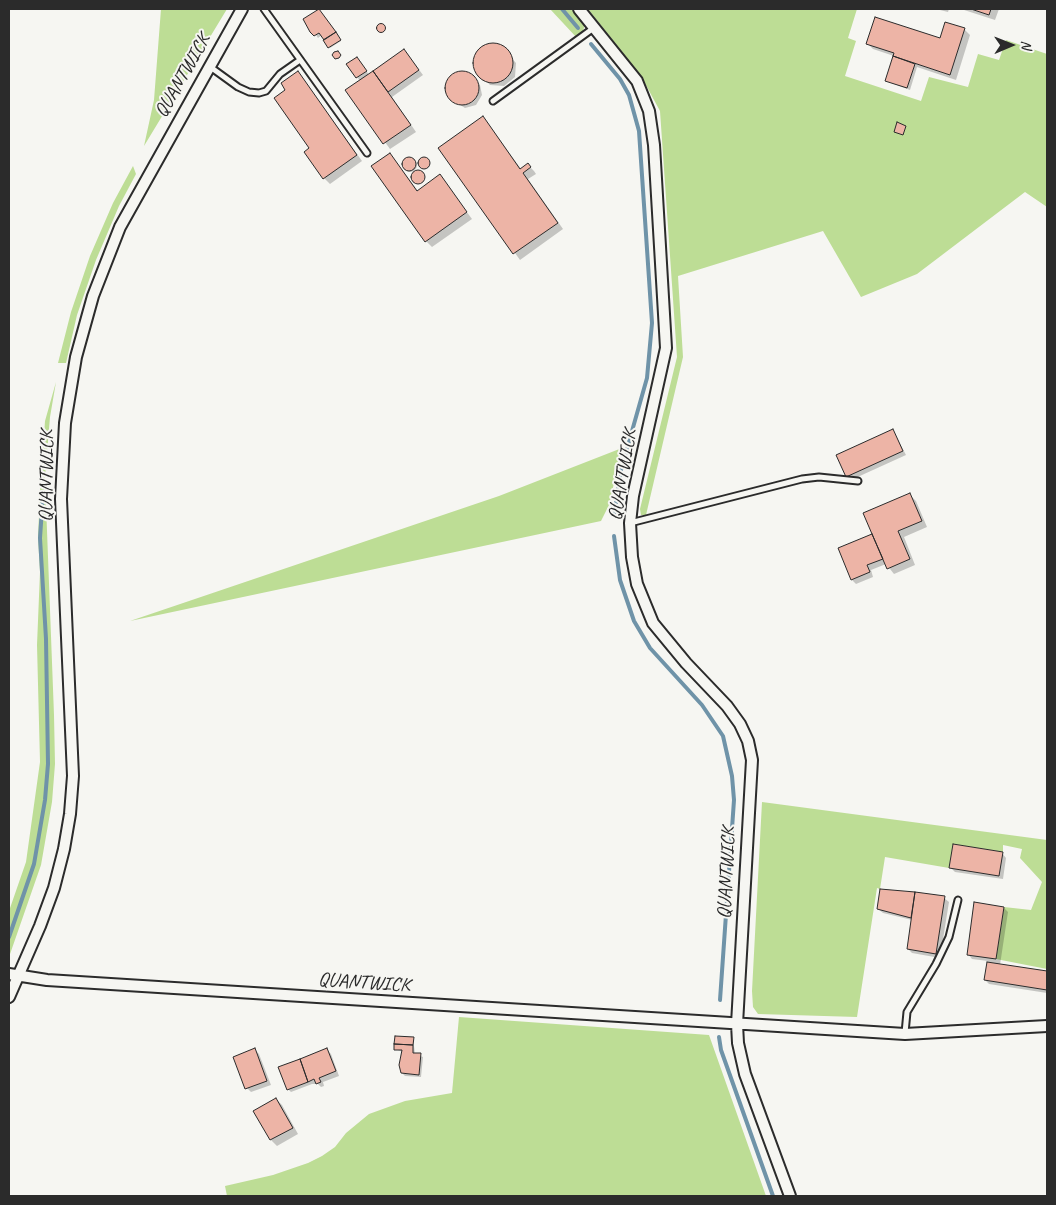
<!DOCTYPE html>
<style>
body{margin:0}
#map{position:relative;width:1056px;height:1205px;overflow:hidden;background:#f6f6f2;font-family:Caveat,sans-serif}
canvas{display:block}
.frame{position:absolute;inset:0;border:10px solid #2b2b2b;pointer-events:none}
.north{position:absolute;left:986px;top:20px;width:50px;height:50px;-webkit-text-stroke:4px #f6f6f2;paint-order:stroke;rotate:89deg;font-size:14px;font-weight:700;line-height:20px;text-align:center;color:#2b2b2b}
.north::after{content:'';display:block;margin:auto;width:18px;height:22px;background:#2b2b2b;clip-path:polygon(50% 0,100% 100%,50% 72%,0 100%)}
</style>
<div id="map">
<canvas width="1056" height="1205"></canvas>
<div class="frame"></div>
<div class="north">N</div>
</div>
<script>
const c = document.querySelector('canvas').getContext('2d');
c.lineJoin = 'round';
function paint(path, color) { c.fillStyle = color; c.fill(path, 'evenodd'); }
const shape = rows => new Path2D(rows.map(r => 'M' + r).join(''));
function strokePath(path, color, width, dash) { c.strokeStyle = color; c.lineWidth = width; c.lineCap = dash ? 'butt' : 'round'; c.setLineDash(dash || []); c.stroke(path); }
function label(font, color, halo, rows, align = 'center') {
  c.font = font + ' Caveat,sans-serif'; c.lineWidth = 4; c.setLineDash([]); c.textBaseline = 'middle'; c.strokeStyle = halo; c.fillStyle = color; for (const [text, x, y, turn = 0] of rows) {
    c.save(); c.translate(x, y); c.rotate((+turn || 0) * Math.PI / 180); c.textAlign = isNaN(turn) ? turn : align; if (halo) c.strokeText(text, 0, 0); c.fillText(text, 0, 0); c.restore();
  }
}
const green = shape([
 [161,9,227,9,144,146,154,100],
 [550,9,571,9,585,24,583,31,577,38],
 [588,9,857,9,848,38,856,41,845,76,921,101,929,77,968,87,978,54,999,60,1006,40,1047,54,1047,207,1025,192,917,274,861,297,823,231,678,276,683,357,646,515,641,515,640,509,677,357,660,111,641,76],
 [133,166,136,174,119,206,96,260,77,315,66,363,58,363,71,312,90,256,113,203],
 [56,382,50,417,45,478,54,715,55,764,52,802,41,865,9,957,9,911,26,862,40,762,37,645,40,572,38,537,40,493,45,421],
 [622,448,609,505,601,521,130,621,499,496],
 [762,802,1047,840,1047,969,996,959,1004,907,1031,910,1042,882,1020,858,1022,849,1003,845,1003,852,953,844,949,868,885,857,880,889,877,888,857,1017,758,1014,753,1007,752,991],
 [459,1017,709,1035,766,1196,227,1196,225,1186,273,1175,308,1163,322,1156,335,1147,346,1133,369,1114,405,1101,452,1093]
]);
const shadow = shape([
 [936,9,949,9,948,12],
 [961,9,999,9,995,20],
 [305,19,337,35,341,41,330,48,322,35,318,38],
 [381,25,385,30,383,32,378,28],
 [964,29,970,35,956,80,917,67,910,90,886,81,894,56,873,49,867,43,941,40],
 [494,44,502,47,516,63,515,77,504,86,490,85,476,70,476,56,486,46],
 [404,50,423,75,392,97,416,132,390,149,347,90,360,81,357,77,360,61,369,75,373,72,376,76],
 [466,73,480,85,482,95,476,105,465,108,451,99,447,85,452,76],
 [303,79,362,161,330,184,324,178,311,148],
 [483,117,521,169,528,165,534,171,536,174,528,179,563,229,520,260,440,148],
 [390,154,418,191,440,176,472,219,432,247,426,241],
 '403 165a7 7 0 1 1 14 0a7 7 0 1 1-14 0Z',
 '420 164a5 5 0 1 1 10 0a5 5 0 1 1-10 0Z',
 '413 177a6 6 0 1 1 12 0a6 6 0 1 1-12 0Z',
 [893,430,906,455,851,480,847,476],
 [910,495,916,501,927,527,904,537,915,565,894,574,886,564,871,570,873,577,856,584,852,580,874,535],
 [1002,853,1006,858,1003,879,955,872,950,867],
 [881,890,944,898,949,902,940,958,912,953,908,949,912,920,883,913,878,909],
 [1004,908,1008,912,1000,965,1047,972,1047,993,989,984,985,980,988,961,972,959,968,954],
 [413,1038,415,1054,423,1057,421,1077,405,1076,402,1073,403,1052,395,1049],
 [255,1050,259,1054,271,1085,251,1092,247,1088],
 [327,1050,331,1054,339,1076,323,1082,324,1086,321,1087,318,1084,312,1084,291,1092,288,1089],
 [276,1099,282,1105,298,1134,277,1146,271,1140]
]);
const stream = shape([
 [562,9,578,28],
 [591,44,620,79,629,95,639,131,652,323,647,378,621,470,614,516],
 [614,536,620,580,634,621,650,648,702,705,723,736,732,776,734,800,720,1000],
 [9,937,34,864,45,800,48,764,46,639,40,538,43,493],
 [719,1037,721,1050,773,1196]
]);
const building = shape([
 [319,9,336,32,324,40,319,33,314,36,310,32,303,19,319,9],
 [971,9,991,9,989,15,971,9],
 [875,17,940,38,945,22,965,28,950,75,893,56,894,53,866,44,875,17],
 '376.5 28a4.5 4.5 0 1 1 9 0a4.5 4.5 0 1 1-9 0Z',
 [336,32,341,40,328,48,323,40,336,32],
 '473 63a20 20 0 1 1 40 0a20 20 0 1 1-40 0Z',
 [404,49,419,70,388,92,373,71,404,49],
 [338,51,341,55,339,58,335,59,332,55,334,52,338,51],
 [893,56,915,64,907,88,885,81,893,56],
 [357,57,367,71,356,78,346,64,357,57],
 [298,71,357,155,323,179,304,152,309,148,274,98,285,90,281,83,298,71],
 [373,71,411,125,383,144,345,90,373,71],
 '445 88a17 17 0 1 1 34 0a17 17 0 1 1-34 0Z',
 [483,116,520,169,528,163,531,167,523,173,558,223,513,254,438,148,483,116],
 [897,122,906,126,903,135,894,132,897,122],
 [390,153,417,191,440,174,467,212,425,242,371,166,390,153],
 '402 164a7 7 0 1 1 14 0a7 7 0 1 1-14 0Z',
 '418 163a6 6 0 1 1 12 0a6 6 0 1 1-12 0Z',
 '411 177a7 7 0 1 1 14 0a7 7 0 1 1-14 0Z',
 [893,429,903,451,846,477,836,455,893,429],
 [910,493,922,521,898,531,910,559,887,569,863,513,910,493],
 [872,534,883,559,867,565,870,572,851,580,838,548,872,534],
 [953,844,1003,852,999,876,949,868,953,844],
 [880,889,915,892,911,918,877,909,880,889],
 [915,892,945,896,936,954,907,949,915,892],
 [974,902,1004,907,996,959,967,955,974,902],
 [987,962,1047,971,1047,990,984,980,987,962],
 [395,1036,414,1037,413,1045,394,1044,395,1036],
 [394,1044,413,1045,413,1053,421,1053,419,1075,401,1073,399,1065,402,1050,394,1050,394,1044],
 [255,1048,267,1081,245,1089,233,1057,255,1048],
 [327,1048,336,1071,319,1078,321,1082,316,1084,314,1079,308,1082,300,1059,327,1048],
 [300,1059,308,1082,287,1090,278,1067,300,1059],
 [276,1098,293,1128,270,1140,253,1111,276,1098]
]);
const service = shape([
 [264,9,367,153],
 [209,66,238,87,249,92,259,93,266,91,280,74,300,60],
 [493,101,595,27],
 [630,523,802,479,819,477,858,481],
 [905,1033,907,1012,936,964,949,937,958,900]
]);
const minor = shape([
 [579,9,637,81,649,111,654,145,666,348,633,496,630,523,632,557,637,584,653,623,686,663,727,706,740,724,748,741,752,760,737,1024,738,1043,745,1074,790,1196],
 [9,974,47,980,905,1034,1047,1026],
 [9,997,40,926,54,888,64,849,70,814,73,776,61,499,65,423,76,357,93,296,120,227,242,9]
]);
const streetNames = [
 ["QUANTWICK",183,76,-60],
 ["QUANTWICK",623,475,-80],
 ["QUANTWICK",47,476,-89],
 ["QUANTWICK",727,873,-87],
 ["QUANTWICK",364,983,4]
];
paint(green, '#bddd95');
paint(shadow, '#0003');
strokePath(stream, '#6f93a8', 4);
paint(building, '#edb4a6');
strokePath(building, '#2b2b2b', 1);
strokePath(service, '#2b2b2b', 9);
strokePath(minor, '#2b2b2b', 14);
strokePath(service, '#f6f6f2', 5);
strokePath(minor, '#f6f6f2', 10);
label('20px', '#2b2b2b', '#f6f6f2', streetNames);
</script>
